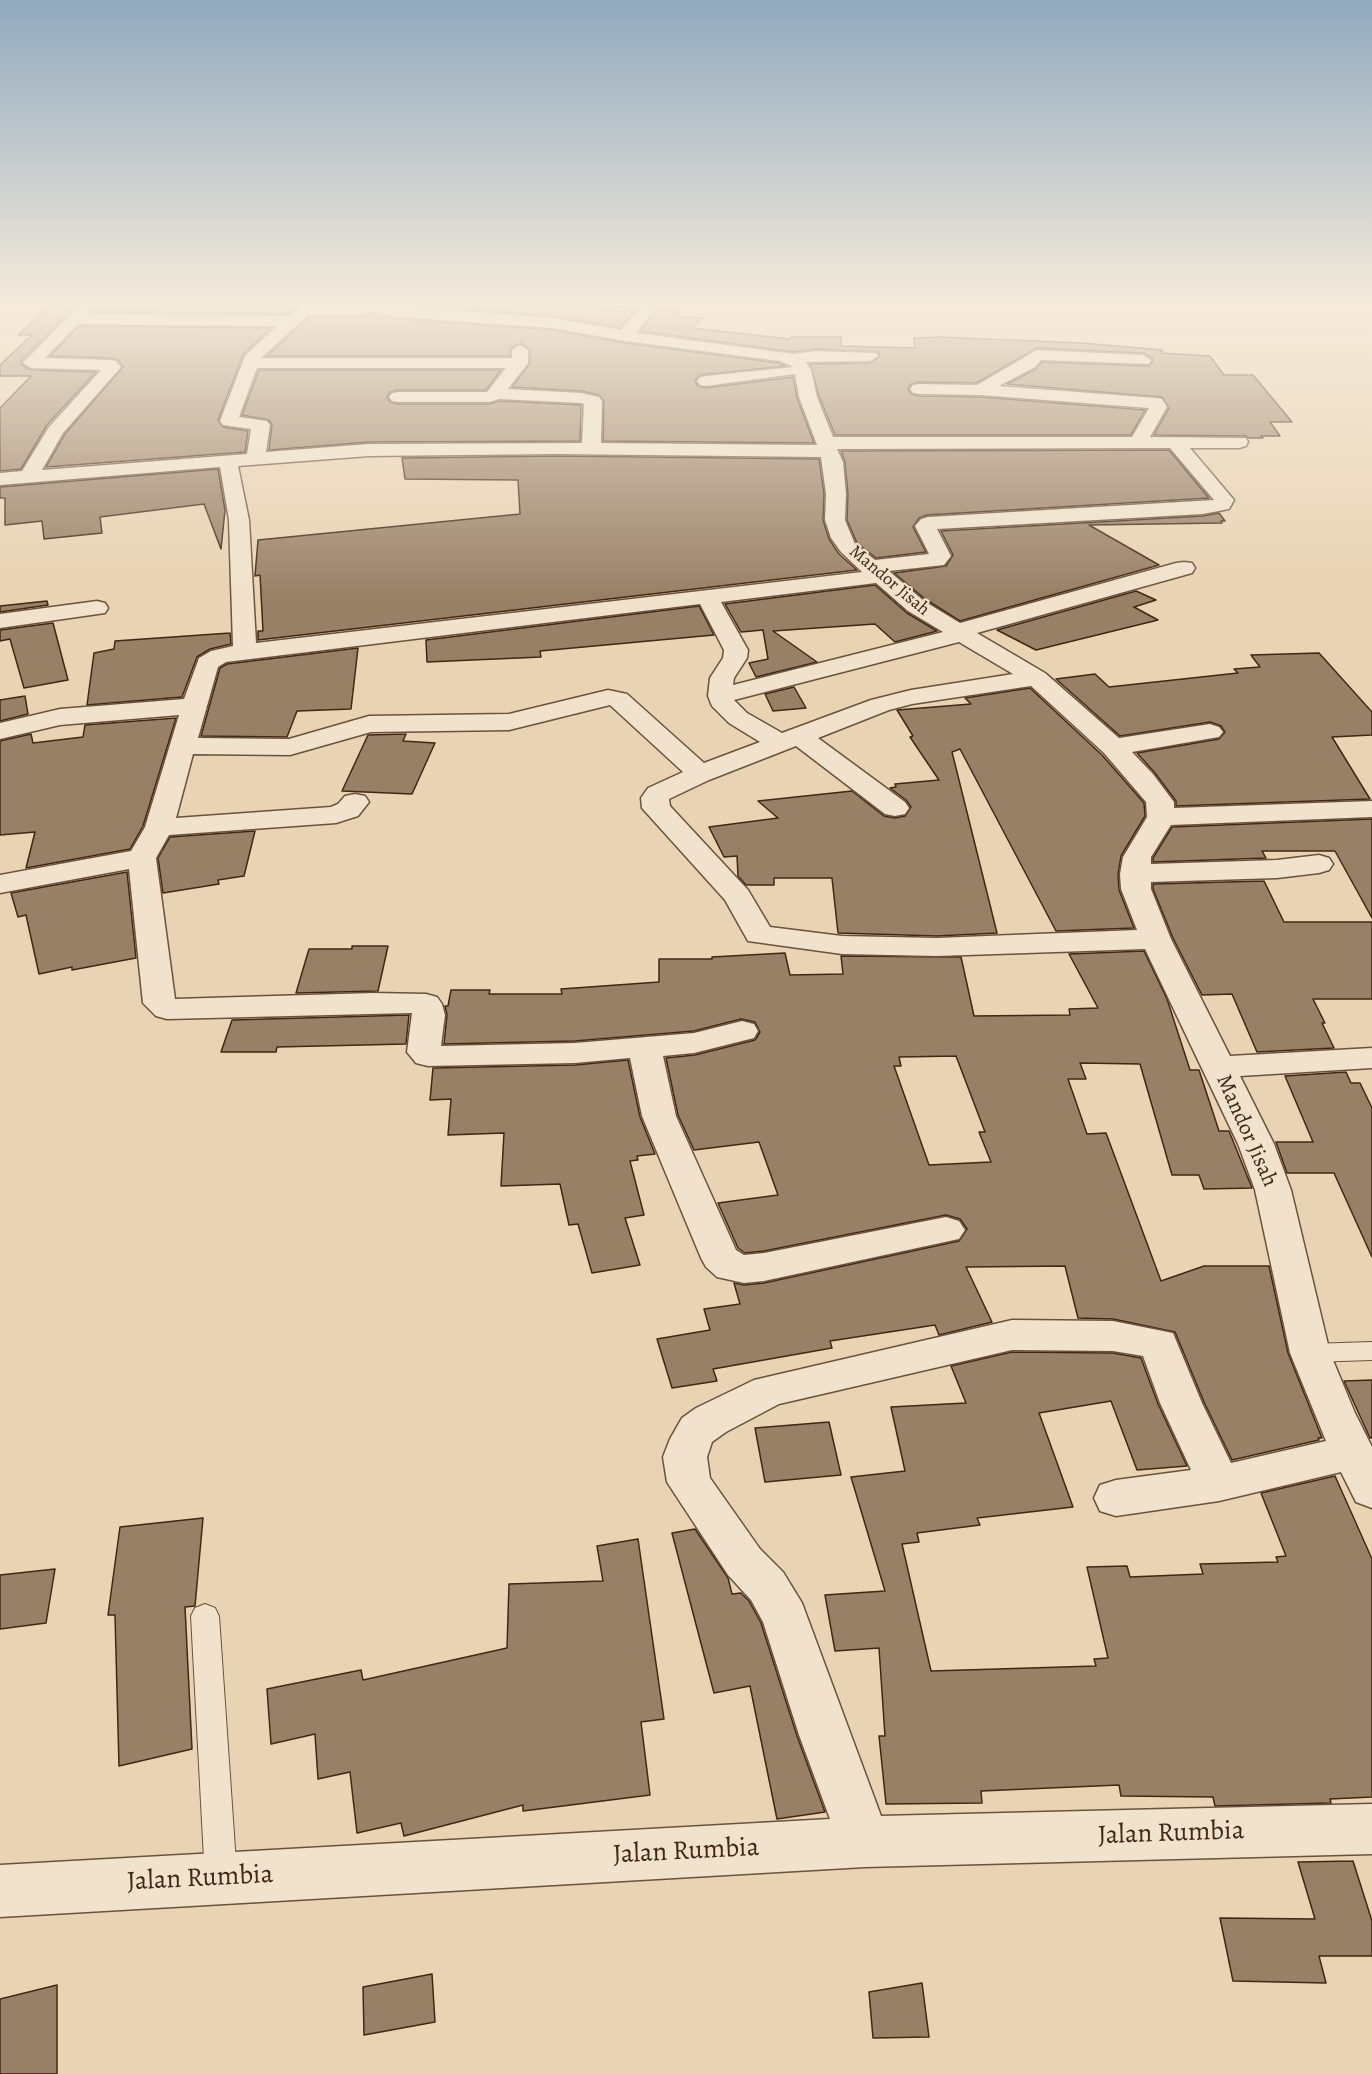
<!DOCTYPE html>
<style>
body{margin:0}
canvas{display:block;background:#e8d3b2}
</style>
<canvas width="1372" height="2074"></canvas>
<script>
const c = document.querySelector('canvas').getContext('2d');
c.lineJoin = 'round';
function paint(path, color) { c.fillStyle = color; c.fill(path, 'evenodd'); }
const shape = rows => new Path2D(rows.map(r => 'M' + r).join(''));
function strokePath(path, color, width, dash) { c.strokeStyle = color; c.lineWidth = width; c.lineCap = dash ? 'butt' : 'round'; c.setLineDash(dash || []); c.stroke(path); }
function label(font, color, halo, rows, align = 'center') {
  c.font = font + ' Alegreya,serif'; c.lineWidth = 4.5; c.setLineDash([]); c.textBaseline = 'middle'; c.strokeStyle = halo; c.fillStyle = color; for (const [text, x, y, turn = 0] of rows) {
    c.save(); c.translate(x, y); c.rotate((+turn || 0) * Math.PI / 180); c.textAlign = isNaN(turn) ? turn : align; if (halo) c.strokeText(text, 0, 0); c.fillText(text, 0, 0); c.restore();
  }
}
const building = shape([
 [50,305,77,305,21,361,22,365,31,370,96,372,47,425,21,469,0,471,0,408,31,376,0,376,0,365,32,335,18,335,50,305],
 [98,305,298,305,287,314,92,312,98,305],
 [412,305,600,305,637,308,620,328,553,316,412,305],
 [657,310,681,312,677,316,703,318,692,328,790,339,791,337,841,337,841,346,915,348,914,338,941,337,1082,343,1162,350,1161,353,1210,356,1224,375,1253,375,1292,422,1270,422,1280,436,1261,436,1263,438,1249,438,1246,436,1154,435,1169,408,1162,397,1007,384,1036,369,1042,362,1149,366,1153,361,1152,358,1143,353,1037,348,976,383,919,382,911,384,908,389,911,394,919,396,980,397,1145,410,1131,435,835,435,819,396,810,364,870,363,880,356,878,352,815,349,794,352,640,331,657,310],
 [371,313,397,319,553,330,625,343,779,363,785,366,700,375,695,381,698,386,706,388,793,377,797,398,814,443,603,441,604,401,599,395,581,391,512,387,530,363,530,350,521,343,511,348,510,356,267,356,309,317,360,317,371,313],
 [79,326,271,328,243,355,218,420,223,427,248,431,245,452,46,467,65,434,123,367,118,360,110,358,50,356,79,326],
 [259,370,501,370,486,390,398,390,390,392,387,397,390,402,398,404,490,404,499,401,581,405,580,441,369,442,269,450,272,425,269,420,242,415,259,370],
 [1169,450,1209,498,927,515,919,518,913,527,926,552,876,558,857,543,847,520,848,494,845,462,841,451,1169,450],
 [557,456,819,459,824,494,823,520,829,539,839,554,857,570,258,640,258,631,263,631,260,575,255,576,258,540,520,514,518,480,405,479,402,458,557,456],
 [218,469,225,510,221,549,204,504,100,517,102,533,44,539,42,521,5,525,5,498,0,498,0,487,218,469],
 [1219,513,1225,521,1221,521,1222,523,1089,525,1159,565,960,621,925,599,894,573,946,566,953,555,941,531,1203,516,1219,513],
 [875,585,907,613,937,631,895,642,875,624,773,631,817,662,756,677,749,663,768,659,763,630,741,632,725,604,875,585],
 [1136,591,1156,600,1134,607,1158,620,1036,650,997,630,1136,591],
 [47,601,48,605,0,612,0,606,47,601],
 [699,606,714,635,540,651,541,657,427,662,426,640,699,606],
 [53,623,68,680,24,688,10,639,0,641,0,630,53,623],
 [230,633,231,644,210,649,197,657,182,697,87,705,94,653,114,649,115,641,230,633],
 [358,648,351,709,297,711,287,737,201,736,220,668,227,664,358,648],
 [1319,653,1372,712,1372,735,1332,737,1370,799,1176,806,1176,801,1155,773,1137,753,1219,739,1225,732,1221,726,1210,722,1120,736,1056,679,1095,674,1109,687,1238,673,1234,669,1260,667,1251,655,1319,653],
 [794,687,806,708,773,711,765,694,794,687],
 [1030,688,1102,755,1144,803,1145,816,1121,856,1118,874,1119,890,1134,928,1056,931,960,749,952,752,997,933,937,936,838,933,832,878,774,878,774,885,746,885,738,876,737,856,724,857,709,827,778,818,758,801,852,791,884,816,895,818,905,816,911,807,906,800,890,788,896,787,895,784,939,780,910,737,913,736,897,710,971,704,965,698,1030,688],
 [25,696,28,714,0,721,0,700,25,696],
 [176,718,143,826,130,849,26,868,35,832,0,835,0,741,31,734,33,743,83,737,85,725,176,718],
 [406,734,403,741,435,743,412,794,342,791,368,735,406,734],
 [1372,819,1372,918,1335,851,1262,851,1266,858,1153,862,1153,858,1172,827,1372,819],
 [255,831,244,876,218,880,219,884,163,893,158,858,170,837,255,831],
 [127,872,136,958,72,970,72,967,39,974,26,915,18,917,11,893,127,872],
 [1264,881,1284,922,1372,922,1372,999,1313,999,1325,1023,1322,1023,1334,1048,1257,1052,1232,994,1202,995,1173,938,1153,889,1153,884,1264,881],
 [352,946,388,946,378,991,296,993,309,949,352,949,352,946],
 [1144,951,1167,999,1190,1070,1199,1070,1219,1131,1229,1131,1252,1188,1204,1189,1199,1175,1172,1175,1140,1064,1080,1063,1086,1079,1068,1079,1087,1134,1106,1133,1161,1281,1204,1266,1269,1266,1288,1353,1322,1438,1318,1438,1319,1440,1232,1460,1204,1402,1175,1332,1113,1319,1078,1318,1065,1266,966,1267,992,1322,939,1335,935,1325,830,1341,832,1348,713,1369,717,1381,672,1388,657,1339,710,1330,704,1309,740,1304,734,1283,744,1285,764,1283,959,1241,967,1229,960,1219,946,1215,764,1251,745,1253,738,1248,718,1203,778,1195,759,1142,694,1150,678,1115,666,1058,695,1055,755,1040,760,1032,755,1022,741,1019,694,1031,575,1041,444,1044,447,1015,445,1006,448,1006,451,990,490,990,489,994,562,994,561,989,659,982,659,959,712,959,712,957,785,953,790,975,843,974,841,956,961,957,974,1016,1070,1015,1069,1009,1098,1008,1069,954,1144,951],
 [956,1056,985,1132,979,1132,991,1162,929,1165,894,1066,901,1066,899,1057,956,1056],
 [409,1015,406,1044,277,1047,276,1052,221,1052,232,1020,409,1015],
 [628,1060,640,1117,655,1154,637,1156,638,1160,630,1161,644,1215,625,1218,640,1265,592,1273,578,1224,569,1225,560,1184,501,1186,504,1133,448,1135,451,1099,430,1100,433,1068,575,1065,628,1060],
 [1346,1072,1351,1083,1360,1083,1372,1108,1372,1257,1334,1173,1287,1173,1276,1142,1313,1142,1285,1076,1346,1072],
 [1012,1352,1113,1353,1141,1358,1158,1404,1187,1466,1137,1470,1111,1401,1039,1413,1073,1507,977,1518,980,1525,917,1533,919,1542,902,1544,931,1671,1096,1666,1094,1659,1108,1658,1087,1567,1127,1566,1130,1577,1203,1574,1200,1564,1278,1562,1276,1557,1286,1556,1261,1493,1335,1476,1372,1559,1372,1797,1330,1799,1331,1803,1215,1806,1213,1797,1121,1796,1119,1785,981,1791,982,1803,886,1804,879,1736,885,1736,879,1648,835,1651,825,1595,885,1591,851,1477,905,1471,891,1407,966,1403,951,1366,1012,1352],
 [1372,1380,1372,1438,1370,1438,1344,1381,1372,1380],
 [829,1422,841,1475,765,1482,755,1428,829,1422],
 [203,1518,195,1606,185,1607,192,1749,119,1766,115,1615,108,1615,120,1527,203,1518],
 [695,1529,728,1578,732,1594,741,1593,749,1601,761,1623,797,1736,825,1812,777,1819,750,1686,714,1693,672,1533,695,1529],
 [638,1539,664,1719,641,1722,650,1795,523,1811,523,1805,404,1836,401,1823,357,1833,350,1772,318,1779,315,1734,271,1744,267,1689,361,1670,363,1680,507,1648,509,1584,603,1581,597,1546,638,1539],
 [55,1569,46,1623,0,1629,0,1575,55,1569],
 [1353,1861,1372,1921,1372,1956,1319,1956,1326,1983,1233,1981,1220,1918,1315,1919,1298,1862,1353,1861],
 [432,1974,435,2022,364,2035,363,1987,432,1974],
 [922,1983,929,2037,873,2038,869,1992,922,1983],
 [57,1985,57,2074,0,2074,0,1999,57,1985]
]);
const service = shape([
 [1372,1342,1372,1360,1310,1362,1302,1359,1298,1353,1302,1347,1310,1344,1372,1342],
 [205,1604,215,1608,219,1616,237,1878,232,1889,221,1893,210,1889,205,1878,191,1616,195,1608,205,1604]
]);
const minor = shape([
 [80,305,96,305,87,314,288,316,299,307,304,305,384,305,553,318,621,330,639,309,638,305,654,305,655,309,636,333,794,354,815,351,876,353,878,356,870,361,806,362,811,370,817,397,833,437,1132,437,1149,408,980,395,919,394,913,393,910,389,913,385,919,384,977,385,1037,350,1143,355,1151,360,1149,364,1041,360,1035,367,999,386,1156,398,1162,399,1167,407,1150,437,1246,438,1248,442,1246,446,1239,448,1190,448,1234,500,1229,509,1203,514,937,529,951,556,944,565,889,571,924,601,960,623,1176,563,1184,562,1192,563,1195,568,1192,573,977,633,1045,673,1119,738,1210,724,1219,727,1223,732,1219,737,1132,752,1153,774,1174,802,1174,808,1372,801,1372,817,1171,825,1151,857,1151,864,1277,860,1319,855,1329,858,1333,864,1329,870,1319,873,1277,878,1151,882,1151,889,1171,939,1230,1056,1372,1048,1372,1068,1240,1076,1274,1144,1291,1190,1330,1353,1355,1413,1372,1447,1372,1508,1356,1502,1341,1472,1219,1501,1116,1516,1100,1511,1094,1498,1100,1485,1116,1480,1191,1470,1160,1403,1143,1356,1113,1351,1012,1350,779,1404,726,1432,712,1442,707,1457,710,1478,760,1549,783,1572,802,1603,881,1816,1372,1804,1372,1854,865,1867,0,1917,0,1865,830,1819,799,1735,763,1622,751,1600,728,1575,667,1482,663,1457,670,1439,682,1418,696,1408,754,1380,1012,1320,1113,1321,1173,1333,1202,1403,1231,1463,1326,1441,1290,1353,1255,1190,1238,1144,1145,949,937,956,842,954,748,941,725,900,642,808,641,798,648,788,683,772,610,705,509,730,371,732,290,755,193,754,176,818,331,807,338,804,345,796,355,794,365,796,369,802,358,816,336,823,169,835,156,858,175,999,373,993,426,994,437,997,442,1004,445,1015,441,1046,575,1043,694,1033,742,1021,754,1024,758,1031,754,1038,694,1053,663,1056,676,1116,736,1250,744,1255,764,1253,946,1217,959,1221,965,1230,959,1239,764,1281,744,1283,717,1277,706,1267,701,1258,642,1116,630,1058,575,1063,428,1066,416,1063,407,1052,412,1013,167,1019,156,1016,143,1003,129,869,0,893,0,875,131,851,145,827,179,715,60,725,0,739,0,723,60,709,184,699,199,658,211,651,233,646,229,520,220,467,0,485,0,473,22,471,49,427,101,370,31,368,23,363,80,305],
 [371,311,397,317,553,328,625,341,780,361,793,367,706,376,700,377,697,381,700,385,706,386,795,374,799,397,817,445,601,443,602,401,599,397,581,393,508,389,528,363,528,350,520,345,512,350,512,358,261,358,308,315,360,315,371,311],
 [78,324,277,326,245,356,220,421,223,425,251,429,247,454,42,470,63,433,121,367,116,361,110,360,45,358,78,324],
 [257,368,506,368,487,392,398,392,392,393,389,397,392,401,398,402,490,402,499,399,581,403,584,404,582,443,369,444,266,452,270,425,267,421,239,417,257,368],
 [1170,448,1214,500,928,517,921,519,915,526,929,554,875,560,855,544,845,520,846,494,843,462,837,449,1170,448],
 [557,454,821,457,826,494,825,520,831,538,841,552,862,572,256,643,249,520,238,466,369,456,557,454],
 [876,583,908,611,943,632,733,685,734,678,747,658,748,650,721,602,876,583],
 [700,604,724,650,723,658,710,678,708,696,712,706,729,723,760,742,704,763,627,694,608,690,509,714,369,716,289,739,198,738,218,667,226,662,700,604],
 [959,642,1013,674,911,690,871,700,782,733,747,713,734,700,959,642],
 [1031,686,1104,753,1146,802,1147,817,1123,857,1120,874,1121,889,1137,930,937,938,842,936,770,927,748,890,670,806,669,799,709,780,796,746,885,814,895,816,905,814,909,808,905,802,818,738,889,710,912,704,1031,686],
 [97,601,105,603,108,608,105,613,0,628,0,614,97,601]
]);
const farStreetnames = [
 ["Mandor Jisah",889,581,40]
];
const streetNames = [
 ["Mandor Jisah",1246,1131,66]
];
const nearStreetnames = [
 ["Jalan Rumbia",1171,1834,-2],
 ["Jalan Rumbia",686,1852,-3],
 ["Jalan Rumbia",200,1879,-3]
];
paint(building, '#988066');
strokePath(building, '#412714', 1.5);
strokePath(service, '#6b523c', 2);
strokePath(minor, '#6b523c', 3);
paint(service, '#f0e2cd');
paint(minor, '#f0e2cd');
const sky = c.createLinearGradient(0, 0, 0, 595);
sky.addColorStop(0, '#91a9bd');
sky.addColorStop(0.51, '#f5ebdc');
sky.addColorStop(1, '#f5ebdc00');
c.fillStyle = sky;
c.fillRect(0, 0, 1372, 595);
label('18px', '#412714', '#f0e2cd', farStreetnames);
label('22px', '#412714', '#f0e2cd', streetNames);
label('27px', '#412714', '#f0e2cd', nearStreetnames);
</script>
